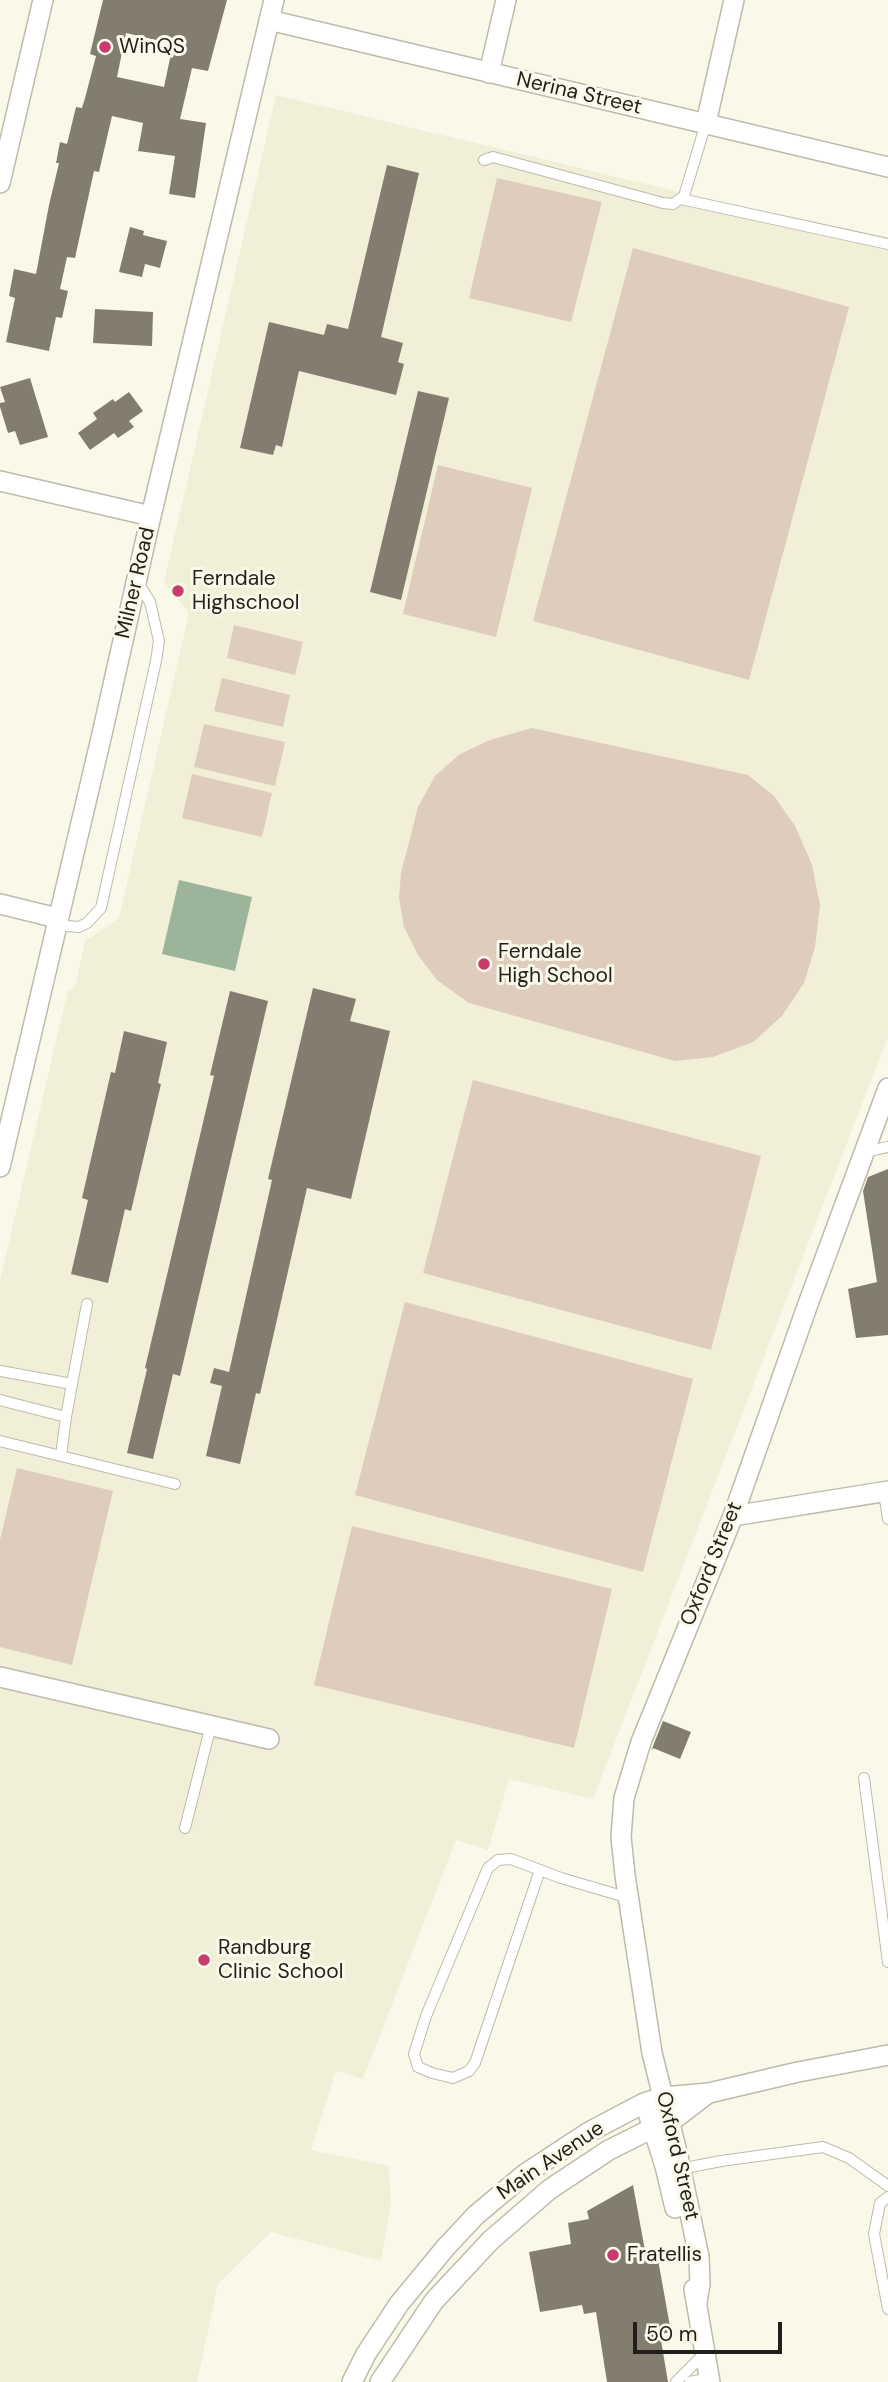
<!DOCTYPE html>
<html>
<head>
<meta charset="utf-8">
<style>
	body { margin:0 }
	#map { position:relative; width:888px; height:2382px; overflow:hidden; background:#faf9e9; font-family:"DM Sans",sans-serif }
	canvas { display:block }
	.scale { position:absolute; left:633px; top:2322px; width:149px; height:32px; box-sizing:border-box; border:4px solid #201f1a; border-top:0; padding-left:9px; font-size:21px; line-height:24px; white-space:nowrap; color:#201f1a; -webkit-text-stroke:5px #faf9e9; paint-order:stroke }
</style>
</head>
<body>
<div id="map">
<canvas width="888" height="2382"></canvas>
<div class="scale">50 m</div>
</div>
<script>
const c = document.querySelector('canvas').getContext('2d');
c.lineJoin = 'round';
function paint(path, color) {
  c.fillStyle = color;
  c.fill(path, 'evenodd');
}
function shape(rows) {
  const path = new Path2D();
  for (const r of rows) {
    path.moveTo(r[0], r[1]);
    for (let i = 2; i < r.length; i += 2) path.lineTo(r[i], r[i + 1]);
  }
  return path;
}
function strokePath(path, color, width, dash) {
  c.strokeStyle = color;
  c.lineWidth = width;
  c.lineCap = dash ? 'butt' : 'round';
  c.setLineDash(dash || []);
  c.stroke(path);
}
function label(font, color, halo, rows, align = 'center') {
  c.font = font + ' "DM Sans",sans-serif';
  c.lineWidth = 6;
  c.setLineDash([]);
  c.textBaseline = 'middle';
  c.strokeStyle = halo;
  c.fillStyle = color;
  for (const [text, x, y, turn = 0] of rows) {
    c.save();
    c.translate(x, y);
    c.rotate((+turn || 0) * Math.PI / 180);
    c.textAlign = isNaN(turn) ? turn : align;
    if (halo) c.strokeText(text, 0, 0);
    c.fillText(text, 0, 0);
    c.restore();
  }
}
const built = shape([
	[276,95,888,242,888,1037,593,1799,509,1779,488,1850,456,1840,363,2079,336,2071,311,2150,389,2166,391,2203,381,2261,271,2232,218,2284,197,2382,0,2382,0,1280,68,990,75,987,85,941,119,918,189,613,164,582]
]);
const green = shape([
	[497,178,602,202,571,322,469,298],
	[633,248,849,307,749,680,533,621],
	[438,465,532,488,496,637,403,614],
	[234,625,303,642,295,675,227,658],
	[222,678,290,695,283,727,214,711],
	[204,724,285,742,275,786,194,767],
	[532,728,748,775,774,796,795,826,812,865,820,905,815,947,804,983,782,1016,753,1042,713,1057,675,1061,469,1003,437,980,418,955,404,927,399,898,401,873,418,807,435,776,460,754,490,740],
	[192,774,272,793,262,837,182,818],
	[473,1080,761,1156,711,1350,423,1273],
	[405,1302,693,1379,643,1572,355,1495],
	[17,1468,113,1491,72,1665,0,1647,0,1540],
	[352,1526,612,1589,574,1748,314,1685]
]);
const water = shape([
	[179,880,252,897,235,971,162,954]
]);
const building = shape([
	[103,0,227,0,208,71,192,68,180,119,206,123,195,198,169,194,175,156,138,151,143,123,112,116,99,172,94,171,75,258,67,257,60,289,68,291,62,318,56,317,49,351,6,342,15,298,9,296,14,269,36,274,49,205,59,163,56,163,60,142,67,144,76,107,82,108,85,98,96,56,90,54],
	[126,33,173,44,164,87,117,77],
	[387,165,419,173,381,337,403,343,398,362,404,364,396,395,299,371,282,447,276,445,273,455,240,448,269,322,324,335,327,324,348,329],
	[130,227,144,231,143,235,167,241,160,268,145,264,142,277,119,272],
	[95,309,153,312,152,346,93,343],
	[30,378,48,437,20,445,15,431,8,433,0,407,0,403,5,402,0,387],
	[418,391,449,398,401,600,370,592],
	[129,392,143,411,129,421,134,427,118,438,114,433,90,450,78,433,97,419,93,413,113,399,115,402],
	[313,988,356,999,350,1021,390,1031,351,1199,307,1188,260,1394,256,1393,240,1464,206,1456,222,1386,210,1383,214,1368,229,1372,272,1180,268,1179],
	[230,991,268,1001,180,1376,173,1374,153,1459,127,1453,147,1369,145,1368,214,1076,210,1075],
	[124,1031,167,1042,158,1083,161,1084,131,1211,125,1209,108,1283,71,1274,88,1200,82,1198,111,1072,115,1073],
	[888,1169,888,1335,856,1338,848,1289,877,1282,863,1191,868,1177],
	[663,1721,691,1732,680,1759,653,1748,651,1751],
	[633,2185,646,2256,657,2254,671,2332,660,2334,668,2382,607,2382,596,2312,584,2314,582,2305,540,2312,529,2252,571,2244,568,2223,589,2219,587,2211]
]);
const lane = shape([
	[484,160,493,157,663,203,673,204,684,196,706,123],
	[681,199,888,244],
	[56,925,79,927,87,923,101,908,156,661,159,641,150,602,137,581],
	[864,1152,888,1147],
	[0,1371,72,1384,87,1304],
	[0,1400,66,1417,72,1384],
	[0,1441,61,1456,66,1417],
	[61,1456,175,1484],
	[884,1492,888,1519],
	[864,1778,888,1962],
	[185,1828,211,1725],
	[540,1870,475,2063,469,2071,453,2078,432,2073,418,2067,414,2054,426,2016,488,1868,498,1860,511,1859,561,1878,629,1898],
	[680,2169,721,2161,823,2147,849,2158,888,2186],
	[888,2197,880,2203,874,2234,888,2309],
	[676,2382,705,2353],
	[690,2382,710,2378]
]);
const street = shape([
	[269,20,888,167],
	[489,73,506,0],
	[706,123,734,0],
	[0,183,43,0],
	[0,481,151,516],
	[0,904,57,918],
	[0,1167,102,734,151,516,274,0],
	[733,1516,888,1491],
	[0,1677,269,1739],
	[649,2116,665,2166,675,2208],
	[694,2289,710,2382],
	[697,2302,700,2284,699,2257,678,2156,652,2053,625,1875,621,1837,624,1798,641,1742,733,1516,808,1304,888,1088],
	[352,2382,366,2354,399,2304,446,2247,476,2215,525,2174,589,2132,644,2103,663,2097,709,2093,798,2072,888,2055],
	[380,2382,434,2301,491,2240,550,2189,609,2150,653,2128,669,2123,707,2094]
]);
const markers = [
	[105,47,7,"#c83b6d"],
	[178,591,7,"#c83b6d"],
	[484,964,7,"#c83b6d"],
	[204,1960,7,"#c83b6d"],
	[613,2255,7,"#c83b6d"]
];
const poiNames = [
	["WinQS",119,47],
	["Ferndale",192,579],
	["Highschool",192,603],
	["Ferndale",498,952],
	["High School",498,976],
	["Randburg",218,1948],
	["Clinic School",218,1972],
	["Fratellis",627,2255]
];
const streetNames = [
	["Nerina Street",579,94,13],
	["Milner Road",136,583,-77],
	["Oxford Street",712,1564,-68],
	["Oxford Street",677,2156,77],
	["Main Avenue",551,2161,-34]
];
paint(built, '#f1efd8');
paint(green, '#deccbd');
paint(water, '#9cb499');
paint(building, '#837d70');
strokePath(lane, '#bcbbac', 12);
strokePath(street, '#bcbbac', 22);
strokePath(lane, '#fff', 10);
strokePath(street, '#fff', 19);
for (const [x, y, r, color] of markers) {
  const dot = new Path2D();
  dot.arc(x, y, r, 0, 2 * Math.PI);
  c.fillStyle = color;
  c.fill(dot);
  strokePath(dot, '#faf9e9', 2.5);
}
label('21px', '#201f1a', '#faf9e9', poiNames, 'left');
label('21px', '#201f1a', '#faf9e9', streetNames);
</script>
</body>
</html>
